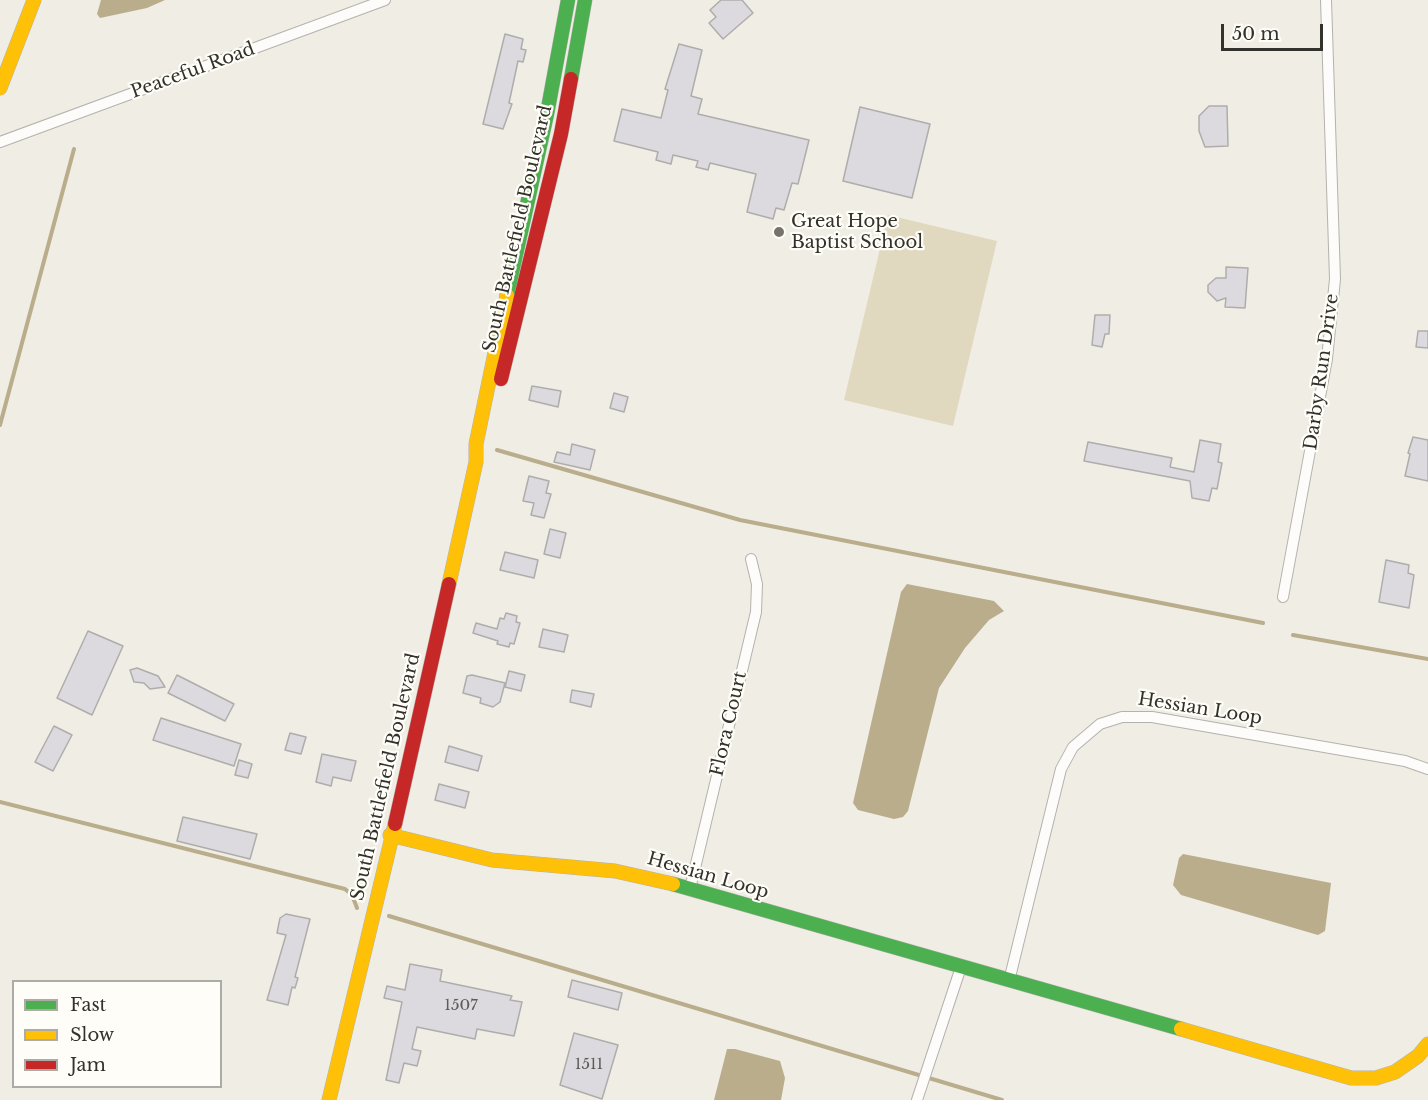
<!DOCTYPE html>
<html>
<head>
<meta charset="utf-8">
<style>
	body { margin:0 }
	#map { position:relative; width:1428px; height:1100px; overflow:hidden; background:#f0ede5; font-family:"Libre Baskerville",serif }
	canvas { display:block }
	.legend { position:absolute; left:12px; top:980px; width:210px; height:108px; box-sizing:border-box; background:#fffdf7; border:2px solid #adaba5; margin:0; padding:8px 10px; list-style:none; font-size:18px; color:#33312b }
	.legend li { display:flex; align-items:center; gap:12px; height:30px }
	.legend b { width:30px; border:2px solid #adaba5 }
	.scale { position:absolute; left:1221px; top:24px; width:102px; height:27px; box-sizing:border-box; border:3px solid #33312b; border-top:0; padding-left:8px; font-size:18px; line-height:21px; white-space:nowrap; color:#33312b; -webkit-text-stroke:4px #fffdf7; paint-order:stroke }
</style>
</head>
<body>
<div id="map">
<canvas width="1428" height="1100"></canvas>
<ul class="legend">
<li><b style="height:8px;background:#4caf50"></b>Fast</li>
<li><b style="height:8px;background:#ffc107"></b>Slow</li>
<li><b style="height:8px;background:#c62828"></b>Jam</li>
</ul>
<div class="scale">50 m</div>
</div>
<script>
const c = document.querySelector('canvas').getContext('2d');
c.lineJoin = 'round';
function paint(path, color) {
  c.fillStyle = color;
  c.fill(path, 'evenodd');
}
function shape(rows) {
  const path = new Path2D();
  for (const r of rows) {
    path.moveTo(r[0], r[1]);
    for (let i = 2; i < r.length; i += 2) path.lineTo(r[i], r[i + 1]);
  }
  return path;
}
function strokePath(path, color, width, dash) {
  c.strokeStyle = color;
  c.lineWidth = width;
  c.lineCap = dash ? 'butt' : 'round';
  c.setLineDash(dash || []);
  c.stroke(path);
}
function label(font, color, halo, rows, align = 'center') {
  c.font = font + ' "Libre Baskerville",serif';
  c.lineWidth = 4.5;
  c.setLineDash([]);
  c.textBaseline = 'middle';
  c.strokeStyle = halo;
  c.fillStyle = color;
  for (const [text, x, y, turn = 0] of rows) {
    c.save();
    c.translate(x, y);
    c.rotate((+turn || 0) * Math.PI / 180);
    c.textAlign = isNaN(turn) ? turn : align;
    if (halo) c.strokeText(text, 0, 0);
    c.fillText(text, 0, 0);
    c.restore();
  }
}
const green = shape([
	[888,215,997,241,953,426,844,400]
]);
const water = shape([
	[101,0,165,0,147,8,100,18,97,14],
	[907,584,994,601,1004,611,989,620,965,648,939,688,908,811,903,817,894,819,858,810,853,803,901,592],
	[1183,854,1331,883,1325,931,1318,935,1181,895,1173,885,1179,858],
	[727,1049,735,1049,780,1061,785,1078,781,1100,714,1100]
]);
const stream = shape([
	[0,425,74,149],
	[497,450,740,520,1263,623],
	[1293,635,1428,659],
	[0,802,345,889,352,895,357,908],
	[389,916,1002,1100]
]);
const building = shape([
	[721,0,742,0,753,13,723,39,709,23,716,17,710,10,721,0],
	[505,34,523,39,521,49,526,50,523,62,518,61,509,103,512,104,503,129,483,124,505,34],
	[679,44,702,50,691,96,702,99,698,114,809,140,798,184,792,183,784,210,776,208,773,219,747,212,756,174,710,163,708,170,696,167,698,161,673,155,671,164,656,160,658,152,614,141,622,109,661,118,668,90,665,89,679,44],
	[1209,106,1227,106,1228,146,1205,147,1199,131,1199,116,1209,106],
	[860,107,930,124,912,198,843,181,860,107],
	[1226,267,1248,268,1245,308,1225,307,1226,298,1217,301,1208,292,1208,285,1216,278,1226,278,1226,267],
	[1095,315,1110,315,1109,334,1105,334,1102,347,1092,345,1095,315],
	[1418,331,1428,331,1428,348,1416,347,1418,331],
	[532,386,561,391,558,407,529,400,532,386],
	[614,393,628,397,624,412,610,408,614,393],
	[1413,437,1428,440,1428,481,1405,476,1410,454,1408,453,1413,437],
	[1200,440,1221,444,1218,462,1222,463,1217,489,1212,488,1209,501,1192,498,1190,481,1084,461,1088,442,1172,458,1170,467,1194,472,1200,440],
	[572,444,595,450,590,470,554,462,557,452,570,455,572,444],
	[529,476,549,481,546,493,551,494,544,518,531,515,534,503,523,501,529,476],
	[550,529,566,533,560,558,544,554,550,529],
	[505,552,538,560,534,578,500,570,505,552],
	[1386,560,1409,565,1408,573,1414,575,1409,608,1379,602,1386,560],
	[506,613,517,616,516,622,520,623,514,644,510,643,509,647,497,644,498,641,473,633,476,623,497,629,500,618,504,619,506,613],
	[543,629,568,635,564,652,539,647,543,629],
	[88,631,123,646,92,715,57,698,88,631],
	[137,668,158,676,165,687,150,689,144,683,134,682,130,670,137,668],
	[509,671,525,675,521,691,505,687,509,671],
	[177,675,234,704,225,721,168,693,177,675],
	[472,675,505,683,500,702,493,707,480,703,481,698,463,693,467,676,472,675],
	[572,690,594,694,591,707,570,702,572,690],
	[161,718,241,744,234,766,153,740,161,718],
	[54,726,72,735,53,771,35,762,54,726],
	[290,733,306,737,301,754,285,750,290,733],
	[449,746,482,756,478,771,445,762,449,746],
	[322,754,356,761,351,781,333,777,331,786,316,782,322,754],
	[239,760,252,764,248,778,235,775,239,760],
	[439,784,469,792,465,808,435,800,439,784],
	[183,817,257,834,250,859,177,841,183,817],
	[286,914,310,919,295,977,298,978,295,988,292,987,288,1005,267,1000,286,935,277,933,280,918,286,914],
	[410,964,442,970,440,981,512,996,510,1000,522,1002,514,1036,477,1029,475,1039,417,1027,412,1049,421,1051,417,1066,404,1063,399,1083,386,1080,402,1002,384,998,387,986,405,990,410,964],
	[572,980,622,993,618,1010,568,997,572,980],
	[574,1033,618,1045,602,1099,560,1085,574,1033]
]);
const street = shape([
	[0,142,385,0],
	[1283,597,1327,359,1335,279,1326,0],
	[690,889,756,612,757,584,751,559],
	[1009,981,1061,769,1073,747,1100,724,1122,717,1152,717,1405,761,1428,769],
	[917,1100,961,967]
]);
const fast = shape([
	[571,79,585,0],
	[507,295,547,114,568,0],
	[673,884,1181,1029]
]);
const slow = shape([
	[0,88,34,0],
	[449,584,476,462,476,444,507,295],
	[390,835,492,860,615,871,673,884],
	[1181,1029,1351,1078,1376,1078,1395,1072,1418,1056,1428,1044],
	[329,1100,395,824]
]);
const jam = shape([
	[501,379,561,134,571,79],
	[395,824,449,584]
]);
const markers = [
	[779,232,6,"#75736c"]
];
const numberNames = [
	["1507",461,1006],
	["1511",589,1065]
];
const streetNames = [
	["Peaceful Road",193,71,-20],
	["South Battlefield Boulevard",518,229,-77],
	["Darby Run Drive",1322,372,-82],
	["Hessian Loop",1200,709,9],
	["Flora Court",729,724,-77],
	["South Battlefield Boulevard",386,777,-77],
	["Hessian Loop",708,876,16]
];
const poiNames = [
	["Great Hope",791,222],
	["Baptist School",791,243]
];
paint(green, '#e1d8c0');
paint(water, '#b9ad8c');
strokePath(stream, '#b9ad8c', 4);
paint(building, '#dddadf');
strokePath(building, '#afadac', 1.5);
strokePath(street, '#b4b2ac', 12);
strokePath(fast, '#b4b2ac', 15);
strokePath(slow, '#b4b2ac', 15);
strokePath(jam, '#b4b2ac', 15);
strokePath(street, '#fdfcfb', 10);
strokePath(fast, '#4caf50', 14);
strokePath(slow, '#ffc107', 14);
strokePath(jam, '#c62828', 14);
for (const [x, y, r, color] of markers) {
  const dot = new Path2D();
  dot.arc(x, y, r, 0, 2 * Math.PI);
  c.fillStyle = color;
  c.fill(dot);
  strokePath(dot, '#fffdf7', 2);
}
label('15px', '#5e5b58', null, numberNames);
label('18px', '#33312b', '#fffdf7', streetNames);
label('18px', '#33312b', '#fffdf7', poiNames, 'left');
</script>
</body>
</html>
